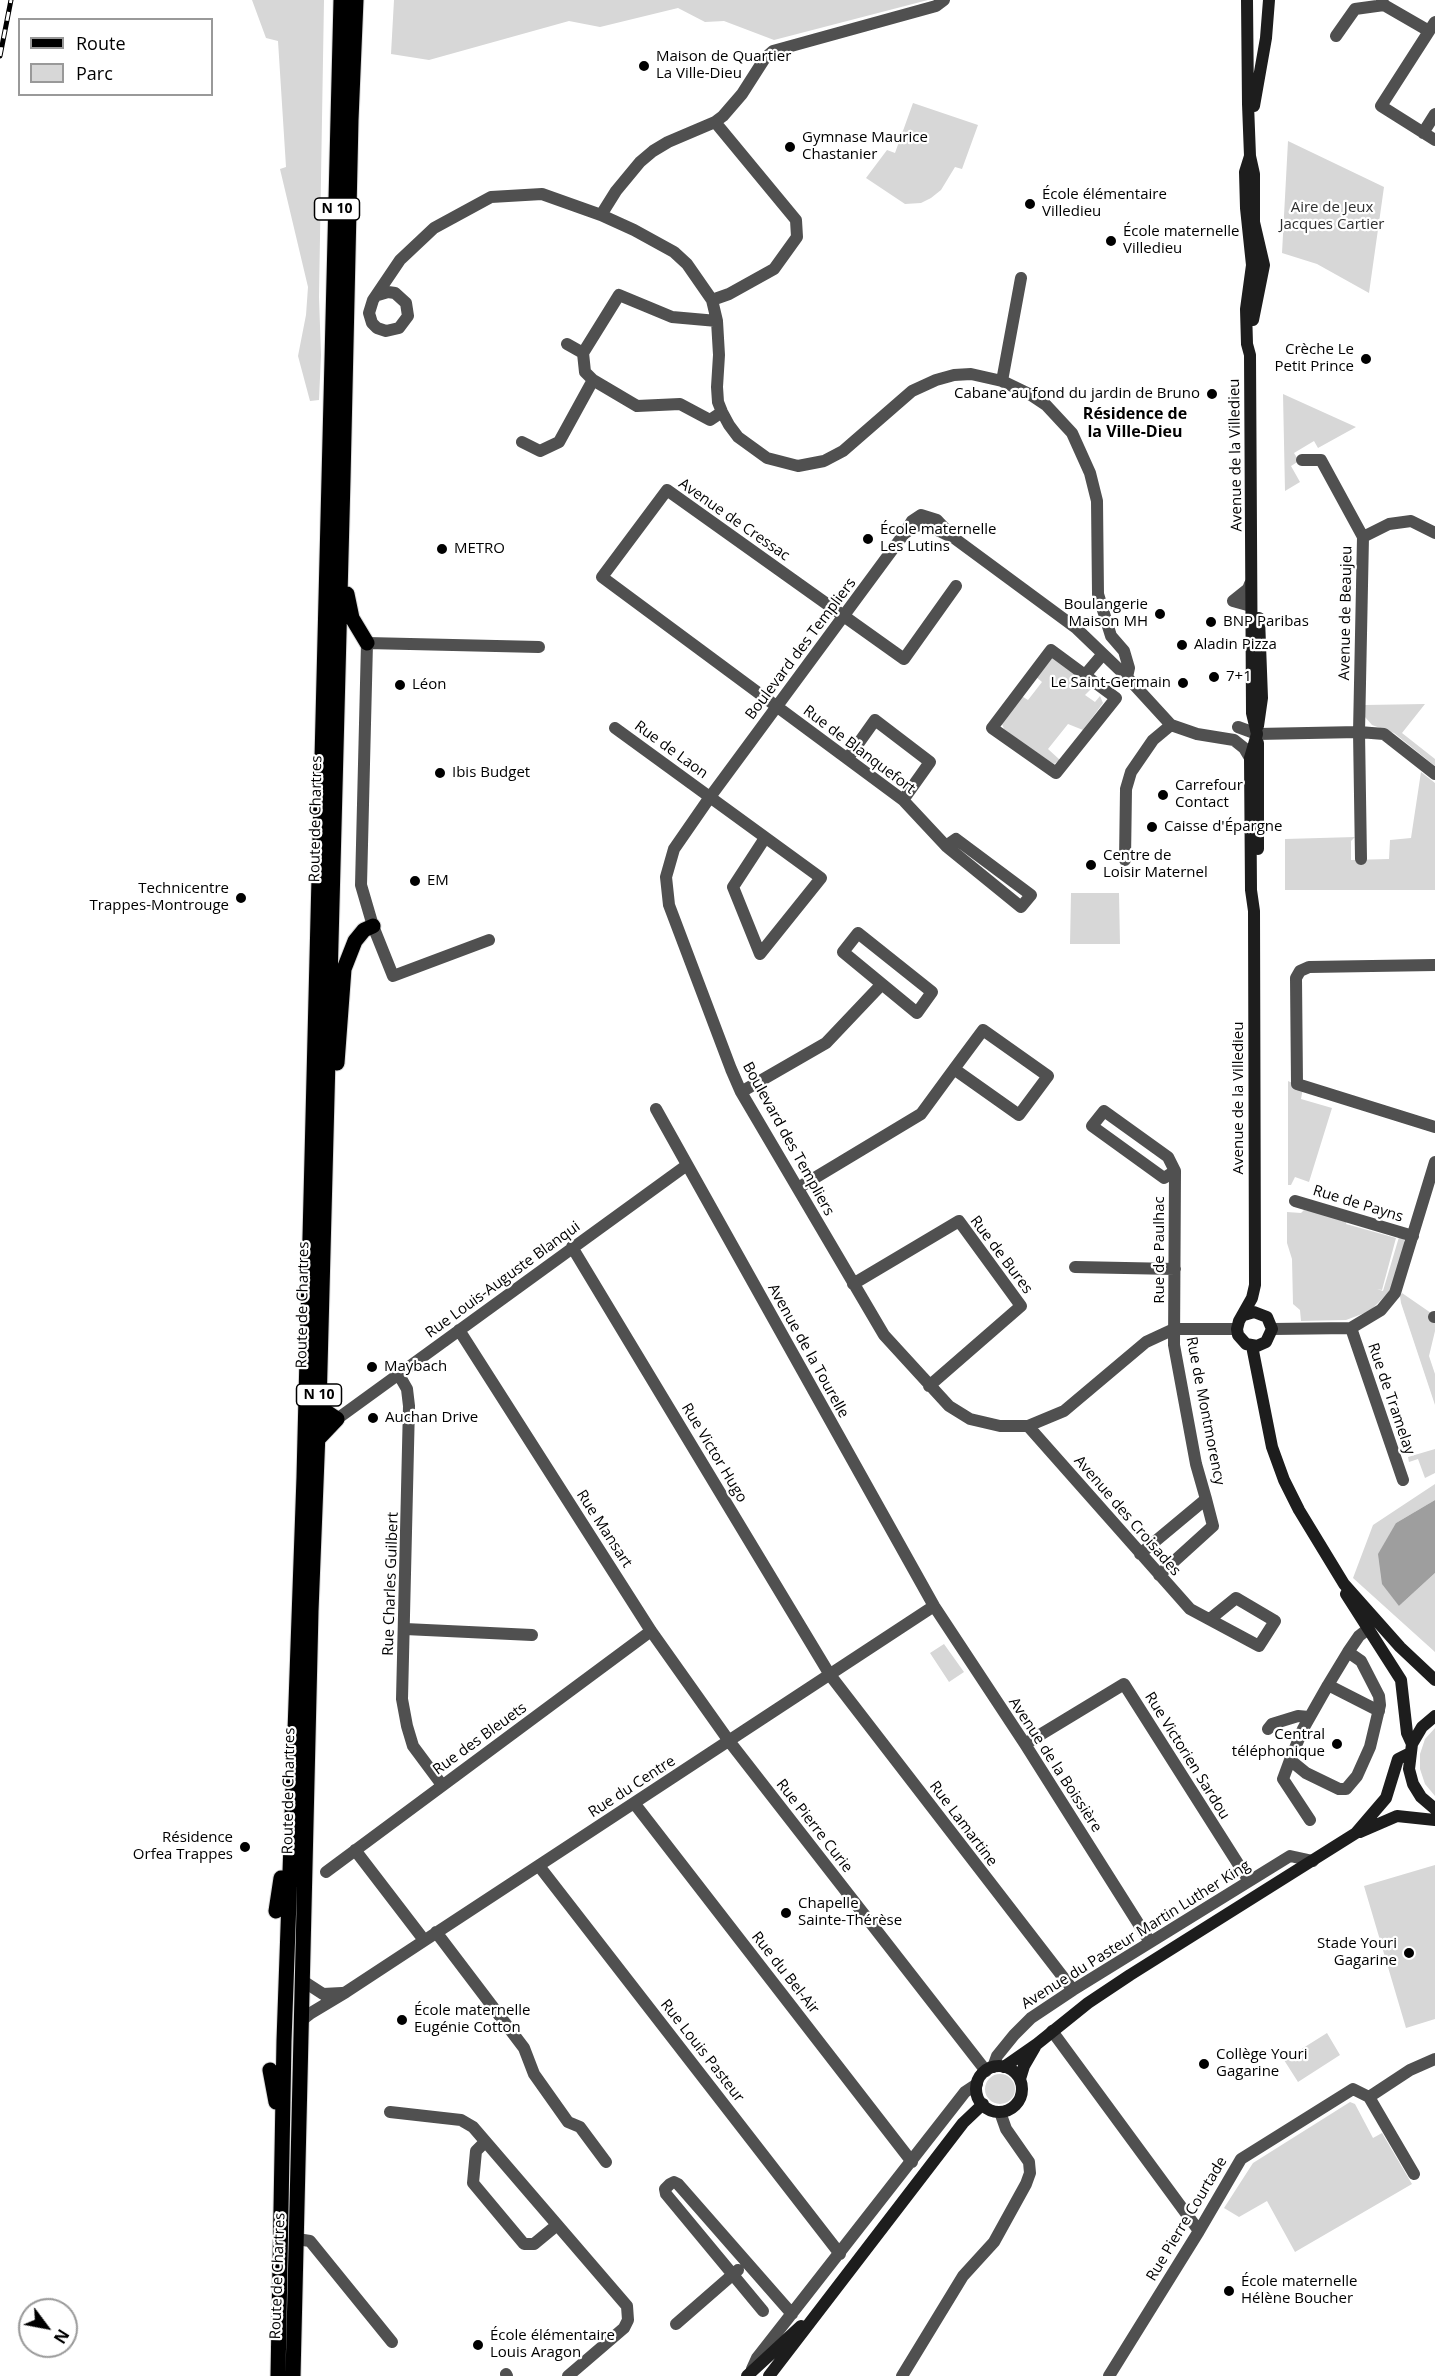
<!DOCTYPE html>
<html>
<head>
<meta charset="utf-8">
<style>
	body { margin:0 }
	#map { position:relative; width:1435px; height:2376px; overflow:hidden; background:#fff; font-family:"Open Sans",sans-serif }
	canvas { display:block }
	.legend { position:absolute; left:18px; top:18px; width:195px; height:78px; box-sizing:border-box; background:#fff; border:2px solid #999; margin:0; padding:8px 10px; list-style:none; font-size:18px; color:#000 }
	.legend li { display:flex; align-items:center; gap:12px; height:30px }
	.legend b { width:30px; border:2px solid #999 }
	.north { position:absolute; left:18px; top:2298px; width:60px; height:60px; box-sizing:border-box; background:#fff; border:2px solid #999; border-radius:50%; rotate:122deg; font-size:16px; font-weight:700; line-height:24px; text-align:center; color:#000 }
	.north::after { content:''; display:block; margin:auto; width:21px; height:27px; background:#000; clip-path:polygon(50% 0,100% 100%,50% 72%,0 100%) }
</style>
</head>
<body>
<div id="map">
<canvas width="1435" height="2376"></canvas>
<ul class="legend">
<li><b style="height:8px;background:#000"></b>Route</li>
<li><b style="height:16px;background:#d7d7d7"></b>Parc</li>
</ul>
<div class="north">N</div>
</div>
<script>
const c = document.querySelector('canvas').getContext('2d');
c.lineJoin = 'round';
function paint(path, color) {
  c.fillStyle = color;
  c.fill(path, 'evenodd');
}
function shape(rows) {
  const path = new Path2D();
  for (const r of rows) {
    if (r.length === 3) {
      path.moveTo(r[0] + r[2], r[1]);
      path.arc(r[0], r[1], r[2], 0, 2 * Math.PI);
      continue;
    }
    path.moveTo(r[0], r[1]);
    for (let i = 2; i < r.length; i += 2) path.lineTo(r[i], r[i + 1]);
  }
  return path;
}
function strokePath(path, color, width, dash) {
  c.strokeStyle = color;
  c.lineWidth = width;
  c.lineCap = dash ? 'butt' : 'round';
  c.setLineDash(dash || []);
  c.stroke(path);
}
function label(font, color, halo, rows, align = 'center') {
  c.font = font + ' "Open Sans",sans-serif';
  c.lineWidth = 4.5;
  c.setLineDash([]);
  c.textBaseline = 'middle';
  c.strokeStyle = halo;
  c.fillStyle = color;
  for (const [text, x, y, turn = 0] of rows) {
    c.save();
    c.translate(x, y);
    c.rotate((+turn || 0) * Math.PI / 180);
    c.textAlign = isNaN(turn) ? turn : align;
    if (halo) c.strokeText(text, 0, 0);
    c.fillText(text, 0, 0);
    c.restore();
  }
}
const green = shape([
	[252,0,324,0,319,297,321,355,319,400,310,401,298,356,306,315,308,287,280,169,286,167,278,41,266,38],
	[394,0,928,0,774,40,724,21,705,22,678,8,600,27,569,21,429,60,391,54],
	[913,103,978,125,962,169,955,167,941,190,931,198,921,203,905,204,866,178,887,150,895,153],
	[1288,141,1384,187,1369,293,1317,264,1282,253],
	[1283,394,1356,427,1318,448,1314,441,1294,453,1299,461,1291,466,1300,482,1285,491],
	[1054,656,1093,687,1085,695,1095,702,1100,696,1103,703,1083,730,1068,724,1048,749,1060,760,1054,764,1021,742,1004,729,1002,724,1020,695,1028,700,1042,682,1035,676],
	[1425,704,1402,733,1435,759,1435,766,1394,733,1372,725,1365,717,1365,705],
	[1421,772,1435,783,1435,890,1285,890,1285,839,1355,837,1351,841,1351,860,1389,859,1390,840,1411,838],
	[1071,893,1119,893,1120,944,1070,944],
	[1288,1081,1303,1088,1301,1099,1332,1108,1309,1182,1295,1177,1291,1185,1288,1185],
	[1304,1210,1347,1219,1346,1224,1396,1238,1382,1290,1377,1289,1383,1291,1399,1237,1403,1238,1406,1246,1395,1282,1389,1292,1370,1311,1346,1320,1301,1321,1300,1310,1293,1304,1292,1259,1287,1243,1287,1212,1301,1213],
	[1402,1293,1431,1313,1435,1319,1435,1331,1429,1356,1435,1374,1435,1405,1401,1303,1400,1296],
	[1435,1449,1435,1473,1425,1478,1418,1459,1409,1462,1408,1457],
	[1435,1484,1435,1500,1396,1523,1399,1606,1435,1573,1435,1652,1353,1578,1373,1525],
	[944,1644,964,1672,949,1682,930,1653],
	[1435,1728,1435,1796,1425,1784,1420,1769,1420,1754,1425,1739],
	[1435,1865,1435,2019,1406,2028,1364,1886],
	[1327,2033,1340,2055,1298,2082,1284,2060],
	[1000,2089,15],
	[1350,2102,1355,2104,1373,2138,1382,2133,1412,2184,1295,2252,1267,2201,1239,2217,1224,2208,1253,2163]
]);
const water = shape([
	[1435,1500,1435,1573,1399,1606,1382,1584,1378,1554,1396,1523]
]);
const street = shape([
	[1384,5,1429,31],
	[1435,22,1381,106,1435,140],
	[1336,36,1355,9,1384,5,1382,0],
	[1423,133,1435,114],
	[601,215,616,191,640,162,653,151,668,142,715,122,723,116,742,94,765,58,773,51,936,6,944,0],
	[378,295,388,292,395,293,406,303,408,316,399,328,386,331,377,328,372,323,369,313,373,300,400,260,434,228,491,197,542,194,601,215,634,230,674,252,687,264,712,300,717,321,719,355,717,387,718,402,722,412,729,425,738,437,767,458,798,466,824,461,843,451,912,391,936,380,954,375,971,374,1002,381,1031,395,1046,405,1072,433,1090,473,1097,501,1098,594,1111,636,1124,651,1129,668,1127,677],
	[712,300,729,294,774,269,797,237,796,220,715,122],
	[567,344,583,353,619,295,672,317,717,321],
	[583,353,585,372,593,380],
	[1002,381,1021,278],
	[522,442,540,451,559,442,593,380,637,406,680,404,710,420,722,412],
	[1302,460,1321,460,1363,537],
	[904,534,710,797,674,849,666,877,669,905,731,1069,741,1092,884,1335,949,1406,970,1419,1000,1426,1028,1426,1064,1411,1146,1342,1174,1329,1237,1329],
	[954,538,937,520,921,515,912,521,904,534,915,526,925,524,954,538,1076,628,1127,677,1171,725,1197,734,1234,740,1244,748,1250,758],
	[1250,584,1248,589,1233,601,1251,606],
	[1051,650,1116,698,1056,773,992,728,1051,650],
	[1086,674,1103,654],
	[1238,727,1257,734,1359,732,1384,734,1435,774],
	[615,728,821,878,760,954,733,887,765,838],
	[848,758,875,720,930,762,903,800],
	[946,846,956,839,1031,895,1021,907,946,846,903,800,602,577,667,490,904,659,956,586],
	[1361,859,1359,732,1363,537,1389,524,1411,521,1435,533],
	[1125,860,1126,789,1131,772,1153,740,1171,725],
	[858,933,932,992,917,1013,843,952,858,933],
	[489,940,393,976,373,926,361,885,367,643,539,647],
	[1435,965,1309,967,1300,971,1296,978,1297,1084,1435,1127],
	[741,1092,826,1043,882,984],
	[656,1109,934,1606,1025,1744,1150,1942],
	[1175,1171,1164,1178,1092,1126,1104,1111,1168,1157,1175,1171,1174,1345,1196,1464,1206,1499],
	[798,1188,921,1114,954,1069,983,1030,1048,1076,1019,1115,954,1069],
	[1295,1201,1413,1236],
	[572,1247,830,1675,1073,1990],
	[1075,1267,1175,1269],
	[853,1284,959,1221,1021,1306,929,1386],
	[1434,1317,1435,1317],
	[1351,1328,1403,1480],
	[1272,1329,1351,1328,1381,1310,1395,1293,1435,1162],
	[459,1330,651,1631,729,1741,986,2071],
	[399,1375,407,1389,409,1406,402,1699,407,1726,413,1746,442,1785],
	[337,1419,687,1165],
	[1028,1426,1190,1609,1259,1646,1275,1621,1236,1598,1210,1619],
	[1140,1554,1206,1499,1213,1526,1159,1575],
	[405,1629,532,1635],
	[1348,1652,1361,1661,1379,1696,1380,1705,1370,1747,1357,1776,1346,1789,1339,1789,1306,1773,1290,1760,1303,1729,1328,1685,1348,1652,1359,1636,1368,1629],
	[1328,1685,1379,1711],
	[1268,1729,1272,1724,1298,1716,1309,1717],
	[1025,1744,1124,1684,1249,1881],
	[1290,1760,1283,1779,1310,1820],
	[634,1803,912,2162],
	[355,1850,424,1940],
	[539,1866,840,2254],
	[326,1872,651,1631],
	[436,1932,524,2048,534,2074,568,2122,580,2127,606,2162],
	[303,1981,323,1994,342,1993],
	[302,2020,311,2013,346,1992,934,1606],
	[1052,2031,1199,2231],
	[993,2067,997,2056,1014,2035,1031,2018,1073,1990,1290,1856,1313,1861],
	[1369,2097,1410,2070,1435,2059],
	[390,2112,461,2120,473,2127,627,2306,628,2320,624,2328,568,2376],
	[485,2142,476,2151,473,2183,524,2244,534,2244,557,2225],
	[297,2239,310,2241,392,2342],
	[763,2311,666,2194,665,2189,670,2184,674,2182,678,2184,792,2314],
	[676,2324,738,2270],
	[752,2369,757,2358,965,2092,977,2084],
	[506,2374,507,2376],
	[902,2376,963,2276,994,2242,1026,2184,1030,2173,1029,2162,1006,2129,1000,2112],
	[1109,2376,1199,2231,1241,2159,1353,2089,1369,2097,1414,2174]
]);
const secondary = shape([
	[1247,0,1248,104,1250,156,1254,174,1254,222,1264,265,1253,320],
	[1254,106,1266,38,1269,0],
	[1258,726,1262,698,1259,618],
	[1258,743,1258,849],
	[1244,1315,1254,1312,1267,1317,1272,1329,1266,1342,1257,1346,1246,1344,1238,1335,1237,1329,1239,1321,1252,1298,1255,1285,1254,911,1251,890,1250,758,1257,734,1252,713,1250,355,1247,344,1246,309,1252,265,1246,208,1245,172,1250,156],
	[1252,1346,1272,1447,1284,1480,1299,1510,1344,1584,1400,1647,1435,1680],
	[1346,1594,1401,1680,1407,1733,1412,1744],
	[1435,1716,1422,1727,1412,1744,1409,1769,1413,1784,1421,1797,1435,1809],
	[1360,1832,1397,1816,1435,1820],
	[999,2089,23],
	[1004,2067,1037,2044,1088,2003,1130,1975,1356,1833,1386,1798,1398,1759,1410,1753],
	[1020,2079,1024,2066,1035,2047],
	[747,2376,801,2326],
	[769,2376,963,2123,983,2104]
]);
const primary = shape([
	[347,594,352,618,367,643],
	[337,1063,344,969,355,941,364,930,373,926],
	[318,1439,337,1419,319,1407],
	[276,1911,281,1878],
	[270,2070,276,2102],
	[278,2376,284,2041,304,1477,341,0],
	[293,2376,311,1611,319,1407,343,479,351,120,356,0]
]);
const rail = shape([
	[0,56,11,0]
]);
const markers = [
	[644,66,6,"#000"],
	[790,147,6,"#000"],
	[1030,204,6,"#000"],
	[1111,241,6,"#000"],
	[1366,359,6,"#000"],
	[1212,394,6,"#000"],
	[868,539,6,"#000"],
	[442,549,6,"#000"],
	[1160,614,6,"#000"],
	[1211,622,6,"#000"],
	[1182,645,6,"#000"],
	[1214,677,6,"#000"],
	[1183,683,6,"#000"],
	[400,685,6,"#000"],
	[440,773,6,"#000"],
	[1163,795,6,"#000"],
	[1152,827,6,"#000"],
	[1091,865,6,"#000"],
	[415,881,6,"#000"],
	[241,898,6,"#000"],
	[372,1367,6,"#000"],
	[373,1418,6,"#000"],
	[1337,1744,6,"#000"],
	[245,1847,6,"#000"],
	[786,1913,6,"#000"],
	[1409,1953,6,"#000"],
	[402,2020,6,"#000"],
	[1204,2064,6,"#000"],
	[1229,2291,6,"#000"],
	[478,2345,6,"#000"]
];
const shields = [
	[337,209,45],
	[319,1395,45]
];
const shieldNames = [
	["N 10",337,209],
	["N 10",319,1395]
];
const poiNames = [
	["Maison de Quartier",656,57],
	["La Ville-Dieu",656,74],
	["Gymnase Maurice",802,138],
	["Chastanier",802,155],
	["École élémentaire",1042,195],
	["Villedieu",1042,212],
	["École maternelle",1123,232],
	["Villedieu",1123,249],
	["Crèche Le",1354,350,"right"],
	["Petit Prince",1354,367,"right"],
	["Cabane au fond du jardin de Bruno",1200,394,"right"],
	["École maternelle",880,530],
	["Les Lutins",880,547],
	["METRO",454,549],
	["Boulangerie",1148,605,"right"],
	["Maison MH",1148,622,"right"],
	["BNP Paribas",1223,622],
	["Aladin Pizza",1194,645],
	["7+1",1226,677],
	["Le Saint-Germain",1171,683,"right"],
	["Léon",412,685],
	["Ibis Budget",452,773],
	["Carrefour",1175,786],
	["Contact",1175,803],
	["Caisse d'Épargne",1164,827],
	["Centre de",1103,856],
	["Loisir Maternel",1103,873],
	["EM",427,881],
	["Technicentre",229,889,"right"],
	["Trappes-Montrouge",229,906,"right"],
	["Maybach",384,1367],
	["Auchan Drive",385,1418],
	["Central",1325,1735,"right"],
	["téléphonique",1325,1752,"right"],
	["Résidence",233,1838,"right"],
	["Orfea Trappes",233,1855,"right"],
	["Chapelle",798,1904],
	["Sainte-Thérèse",798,1921],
	["Stade Youri",1397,1944,"right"],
	["Gagarine",1397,1961,"right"],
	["École maternelle",414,2011],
	["Eugénie Cotton",414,2028],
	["Collège Youri",1216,2055],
	["Gagarine",1216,2072],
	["École maternelle",1241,2282],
	["Hélène Boucher",1241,2299],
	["École élémentaire",490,2336],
	["Louis Aragon",490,2353]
];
const parkNames = [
	["Aire de Jeux",1332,208],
	["Jacques Cartier",1332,225]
];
const streetNames = [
	["Avenue de la Villedieu",1236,455,-91],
	["Avenue de Cressac",734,520,35],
	["Avenue de Beaujeu",1346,613,-89],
	["Boulevard des Templiers",801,649,-53],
	["Rue de Laon",671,750,36],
	["Rue de Blanquefort",859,750,37],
	["Route de Chartres",316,819,-89],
	["Avenue de la Villedieu",1239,1098,-90],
	["Boulevard des Templiers",788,1139,61],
	["Rue de Payns",1358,1204,17],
	["Rue de Paulhac",1160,1250,-90],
	["Rue de Bures",1001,1255,53],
	["Rue Louis-Auguste Blanqui",503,1280,-36],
	["Route de Chartres",303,1305,-89],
	["Avenue de la Tourelle",808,1351,61],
	["Rue de Tramelay",1391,1399,71],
	["Rue de Montmorency",1205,1411,79],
	["Rue Victor Hugo",714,1453,59],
	["Avenue des Croisades",1127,1516,49],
	["Rue Mansart",604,1529,57],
	["Rue Charles Guilbert",391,1584,-88],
	["Rue des Bleuets",480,1739,-36],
	["Rue Victorien Sardou",1187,1756,58],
	["Avenue de la Boissière",1055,1765,57],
	["Rue du Centre",632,1787,-33],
	["Route de Chartres",289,1791,-89],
	["Rue Lamartine",963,1824,53],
	["Rue Pierre Curie",814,1826,52],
	["Avenue du Pasteur Martin Luther King",1136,1935,-32],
	["Rue du Bel-Air",785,1973,52],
	["Rue Louis Pasteur",702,2051,52],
	["Rue Pierre Courtade",1187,2219,-59],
	["Route de Chartres",278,2276,-88]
];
const neighbourhoodNames = [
	["Résidence de",1135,414],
	["la Ville-Dieu",1135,432]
];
paint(green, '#d7d7d7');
paint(water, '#9e9e9e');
strokePath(primary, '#dbdbdb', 17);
strokePath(street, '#505050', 12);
strokePath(secondary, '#1d1d1d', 12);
strokePath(primary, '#000', 15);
strokePath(rail, '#000', 5);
strokePath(rail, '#fff', 3, [9]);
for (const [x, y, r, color] of markers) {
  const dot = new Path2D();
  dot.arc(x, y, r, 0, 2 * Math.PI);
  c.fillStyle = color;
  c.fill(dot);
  strokePath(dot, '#fff', 2);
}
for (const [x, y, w] of shields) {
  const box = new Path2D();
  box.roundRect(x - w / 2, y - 11, w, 22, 4.5);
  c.fillStyle = '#fff';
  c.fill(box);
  strokePath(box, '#000', 1.5);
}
label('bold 14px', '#000', null, shieldNames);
label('15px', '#000', '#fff', poiNames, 'left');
label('15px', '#2e2e2e', '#fff', parkNames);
label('15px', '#000', '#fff', streetNames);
label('bold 16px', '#000', '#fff', neighbourhoodNames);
</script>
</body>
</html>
